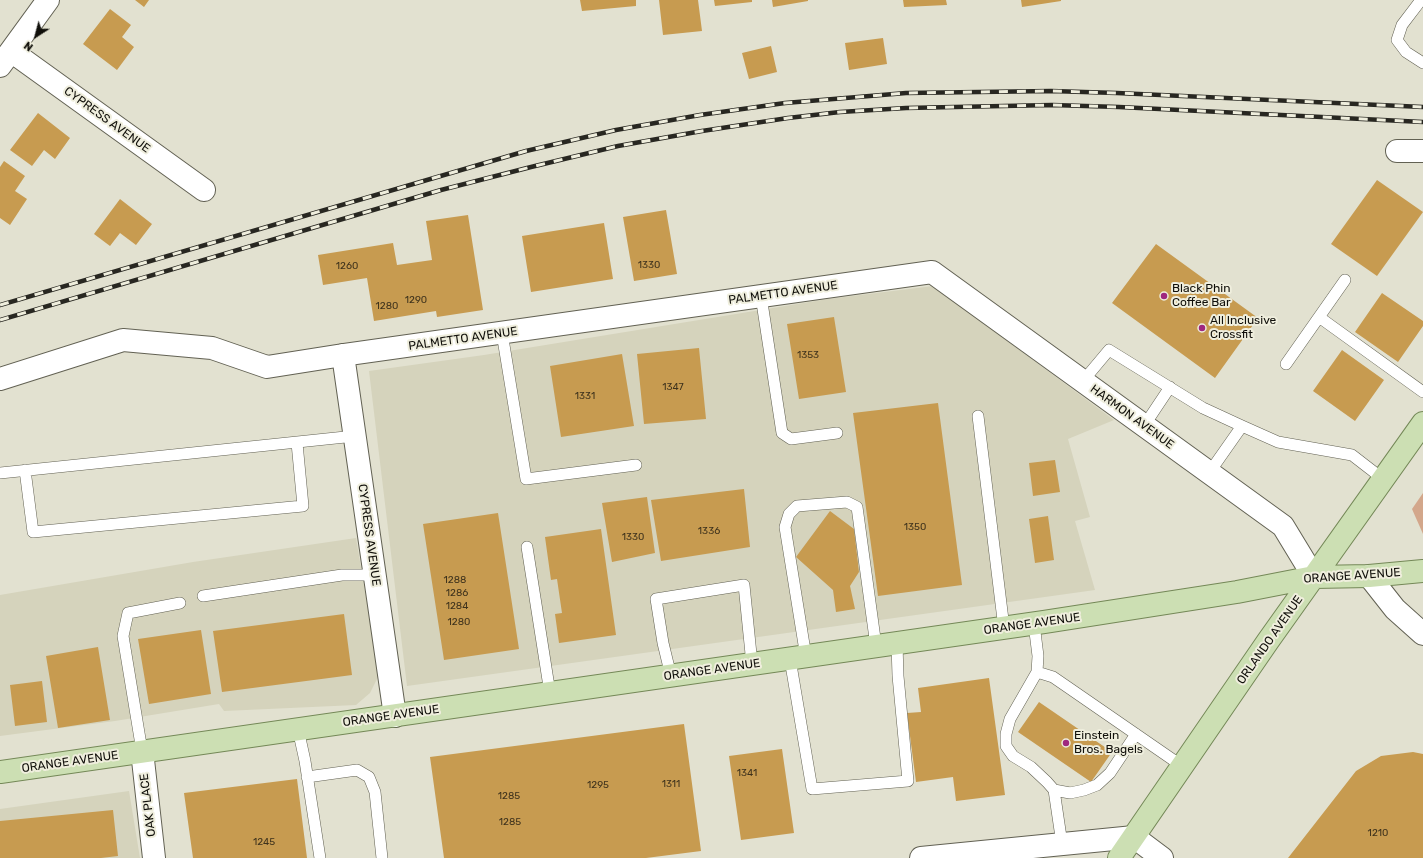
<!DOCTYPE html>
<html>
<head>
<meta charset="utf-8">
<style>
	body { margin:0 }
	#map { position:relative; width:1423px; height:858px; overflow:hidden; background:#e2e1d0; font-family:Rubik,sans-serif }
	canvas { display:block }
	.north { position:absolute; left:16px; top:16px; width:40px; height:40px; -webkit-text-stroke:3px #efeedd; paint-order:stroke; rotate:216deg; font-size:11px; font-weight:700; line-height:16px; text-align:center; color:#100f0a }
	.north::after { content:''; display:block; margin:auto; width:14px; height:18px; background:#100f0a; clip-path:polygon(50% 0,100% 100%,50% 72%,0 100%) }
</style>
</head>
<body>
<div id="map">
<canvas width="1423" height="858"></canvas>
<div class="north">N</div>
</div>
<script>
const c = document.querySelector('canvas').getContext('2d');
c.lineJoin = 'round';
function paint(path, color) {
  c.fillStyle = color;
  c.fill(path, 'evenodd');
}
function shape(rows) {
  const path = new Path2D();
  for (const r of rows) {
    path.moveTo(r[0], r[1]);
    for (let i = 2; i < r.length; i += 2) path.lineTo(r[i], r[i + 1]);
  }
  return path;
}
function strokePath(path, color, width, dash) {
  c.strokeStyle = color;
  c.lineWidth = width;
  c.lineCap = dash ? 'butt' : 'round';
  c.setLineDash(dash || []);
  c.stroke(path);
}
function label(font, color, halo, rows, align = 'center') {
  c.font = font + ' Rubik,sans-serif';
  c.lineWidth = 4;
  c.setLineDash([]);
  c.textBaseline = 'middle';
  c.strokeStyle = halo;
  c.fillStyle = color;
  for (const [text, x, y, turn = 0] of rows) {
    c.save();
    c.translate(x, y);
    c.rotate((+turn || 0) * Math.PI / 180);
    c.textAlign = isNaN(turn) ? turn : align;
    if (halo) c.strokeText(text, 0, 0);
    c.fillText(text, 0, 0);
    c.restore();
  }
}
const built = shape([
	[933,286,1114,420,1068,439,1090,517,1075,521,1095,590,407,686,369,371,484,355,828,299],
	[356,538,379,675,370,693,356,705,224,711,219,704,115,721,0,736,0,595,193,562],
	[129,791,140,858,0,858,0,809]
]);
const green = shape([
	[1423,493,1423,534,1412,509]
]);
const building = shape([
	[135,0,149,0,144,7],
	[580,0,636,0,636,6,582,11],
	[659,0,698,0,702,31,663,35],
	[714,0,752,0,752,2,715,6],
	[772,0,808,0,808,1,773,7],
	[903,0,946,0,947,5,904,7],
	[1021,0,1061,0,1061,1,1022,7],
	[110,9,131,25,122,37,134,47,117,70,83,44],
	[883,38,887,64,849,70,845,43],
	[771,46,777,72,749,79,742,53],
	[38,113,70,138,55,159,44,150,32,166,10,150],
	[4,161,25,176,15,191,27,199,10,225,0,218,0,167],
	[1377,180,1423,212,1377,276,1331,244],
	[120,199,152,224,136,245,120,233,110,246,94,234],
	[666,210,677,274,634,281,623,217],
	[468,215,483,310,437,317,436,311,374,321,367,278,323,285,318,255,393,243,397,265,432,260,426,221],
	[604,223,613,279,531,292,522,236],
	[1156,244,1258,318,1215,378,1112,303],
	[1382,293,1423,321,1423,326,1398,362,1355,332],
	[834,317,846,392,799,399,787,324],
	[699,348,706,419,644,424,637,354],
	[1342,350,1384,380,1355,421,1313,391],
	[622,354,634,426,561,437,550,366],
	[938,403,962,585,878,596,853,413],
	[1055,460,1060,492,1033,496,1029,463],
	[744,489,750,547,661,561,651,500],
	[647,497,655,553,612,562,602,503],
	[830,511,854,529,859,572,850,586,855,609,836,612,833,590,796,557],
	[498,513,519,649,444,660,423,524],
	[1048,516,1054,560,1035,563,1029,519],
	[601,529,616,635,559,643,555,614,562,613,557,579,551,580,545,537],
	[344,614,352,675,222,692,213,631],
	[201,630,211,694,149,704,138,639],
	[98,647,110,720,58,728,46,656],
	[989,678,1005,795,956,801,953,777,916,782,907,713,921,712,918,688],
	[42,681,47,722,15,726,10,685],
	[1039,702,1112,752,1091,782,1018,732],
	[684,724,701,851,646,858,444,858,430,757],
	[782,749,794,833,741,840,729,756],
	[1413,752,1423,754,1423,858,1288,858,1356,771,1381,756],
	[297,779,307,858,193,858,184,793],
	[113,810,118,856,101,858,0,858,0,821]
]);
const lane = shape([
	[1421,0,1402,25,1397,40,1406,52,1423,63],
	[1345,280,1319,317,1423,392],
	[761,296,782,433,791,439,837,433],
	[502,333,526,479,636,465],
	[1286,364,1319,317],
	[1083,381,1109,350,1203,408,1242,426,1278,442,1352,455,1383,479],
	[978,416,1004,628],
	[1144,426,1170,387],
	[25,470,33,532,303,506,297,443],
	[0,473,355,436],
	[1209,473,1242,426],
	[527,547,550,693],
	[203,596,342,575,375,575],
	[1034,624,1038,656,1037,672,1010,719,1006,734,1006,746,1013,756,1031,767,1047,782,1054,790,1062,844],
	[806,657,785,527,789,514,797,506,847,502,857,507,876,646],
	[790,659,812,789,908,781,898,676,897,644],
	[1037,672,1053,677,1069,688,1182,766],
	[671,676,663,643,656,599,744,585,752,664],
	[298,729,305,761,320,858],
	[142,751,123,636,128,613,180,603],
	[307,777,357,770,369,777,375,792,382,858],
	[1054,790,1070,793,1084,790,1097,785,1110,773,1136,734]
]);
const street = shape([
	[11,51,204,190],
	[0,66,48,0],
	[1397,151,1423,151],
	[343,355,395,716],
	[0,379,123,340,212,348,267,367,343,355,932,272,1283,526,1314,577],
	[1369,576,1395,609,1423,634],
	[142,751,154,858],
	[921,858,1134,837,1162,858]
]);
const primary = shape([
	[0,772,1044,622,1237,592,1314,577,1369,576,1423,571],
	[1119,858,1268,641,1423,423]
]);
const rail = shape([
	[0,305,526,151,616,130,700,115,785,103,906,93,1051,91,1117,93,1423,107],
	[0,320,441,190,531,167,618,146,702,131,788,118,840,112,906,108,1052,105,1119,107,1423,122]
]);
const markers = [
	[1164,296,4,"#9f277f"],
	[1202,328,4,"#9f277f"],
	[1066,743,4,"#9f277f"]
];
const numberNames = [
	["1330",649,265],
	["1260",347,266],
	["1290",416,300],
	["1280",387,306],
	["1353",808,355],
	["1347",673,387],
	["1331",585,396],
	["1350",915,527],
	["1336",709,531],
	["1330",633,537],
	["1288",455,580],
	["1286",457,593],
	["1284",457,606],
	["1280",459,622],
	["1341",747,773],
	["1311",671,784],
	["1295",598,785],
	["1285",509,796],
	["1285",510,822],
	["1210",1378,833],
	["1245",264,842]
];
const streetNames = [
	["CYPRESS AVENUE",107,120,36],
	["PALMETTO AVENUE",783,293,-8],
	["PALMETTO AVENUE",463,339,-8],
	["HARMON AVENUE",1132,417,36],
	["CYPRESS AVENUE",369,535,82],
	["ORANGE AVENUE",1352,576,-4],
	["ORANGE AVENUE",1032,624,-8],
	["ORLANDO AVENUE",1270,640,-55],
	["ORANGE AVENUE",712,670,-8],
	["ORANGE AVENUE",391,716,-8],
	["ORANGE AVENUE",70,762,-8],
	["OAK PLACE",148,805,-97]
];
const poiNames = [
	["Black Phin",1172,289],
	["Coffee Bar",1172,303],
	["All Inclusive",1210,321],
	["Crossfit",1210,335],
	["Einstein",1074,736],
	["Bros. Bagels",1074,750]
];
paint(built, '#d5d3bc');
paint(green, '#d3a78b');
paint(building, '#c79b50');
strokePath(lane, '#626153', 12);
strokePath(street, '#626153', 24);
strokePath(primary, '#748857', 24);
strokePath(lane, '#fff', 11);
strokePath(street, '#fff', 22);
strokePath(primary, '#ccdfb3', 22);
strokePath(rail, '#282721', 4.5);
strokePath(rail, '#efeedd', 3, [9]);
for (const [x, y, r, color] of markers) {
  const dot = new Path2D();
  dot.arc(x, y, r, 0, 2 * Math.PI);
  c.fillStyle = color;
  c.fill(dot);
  strokePath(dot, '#efeedd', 1.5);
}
label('10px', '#3e321c', null, numberNames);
label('12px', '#100f0a', '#efeedd', streetNames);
label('12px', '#100f0a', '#efeedd', poiNames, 'left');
</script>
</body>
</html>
